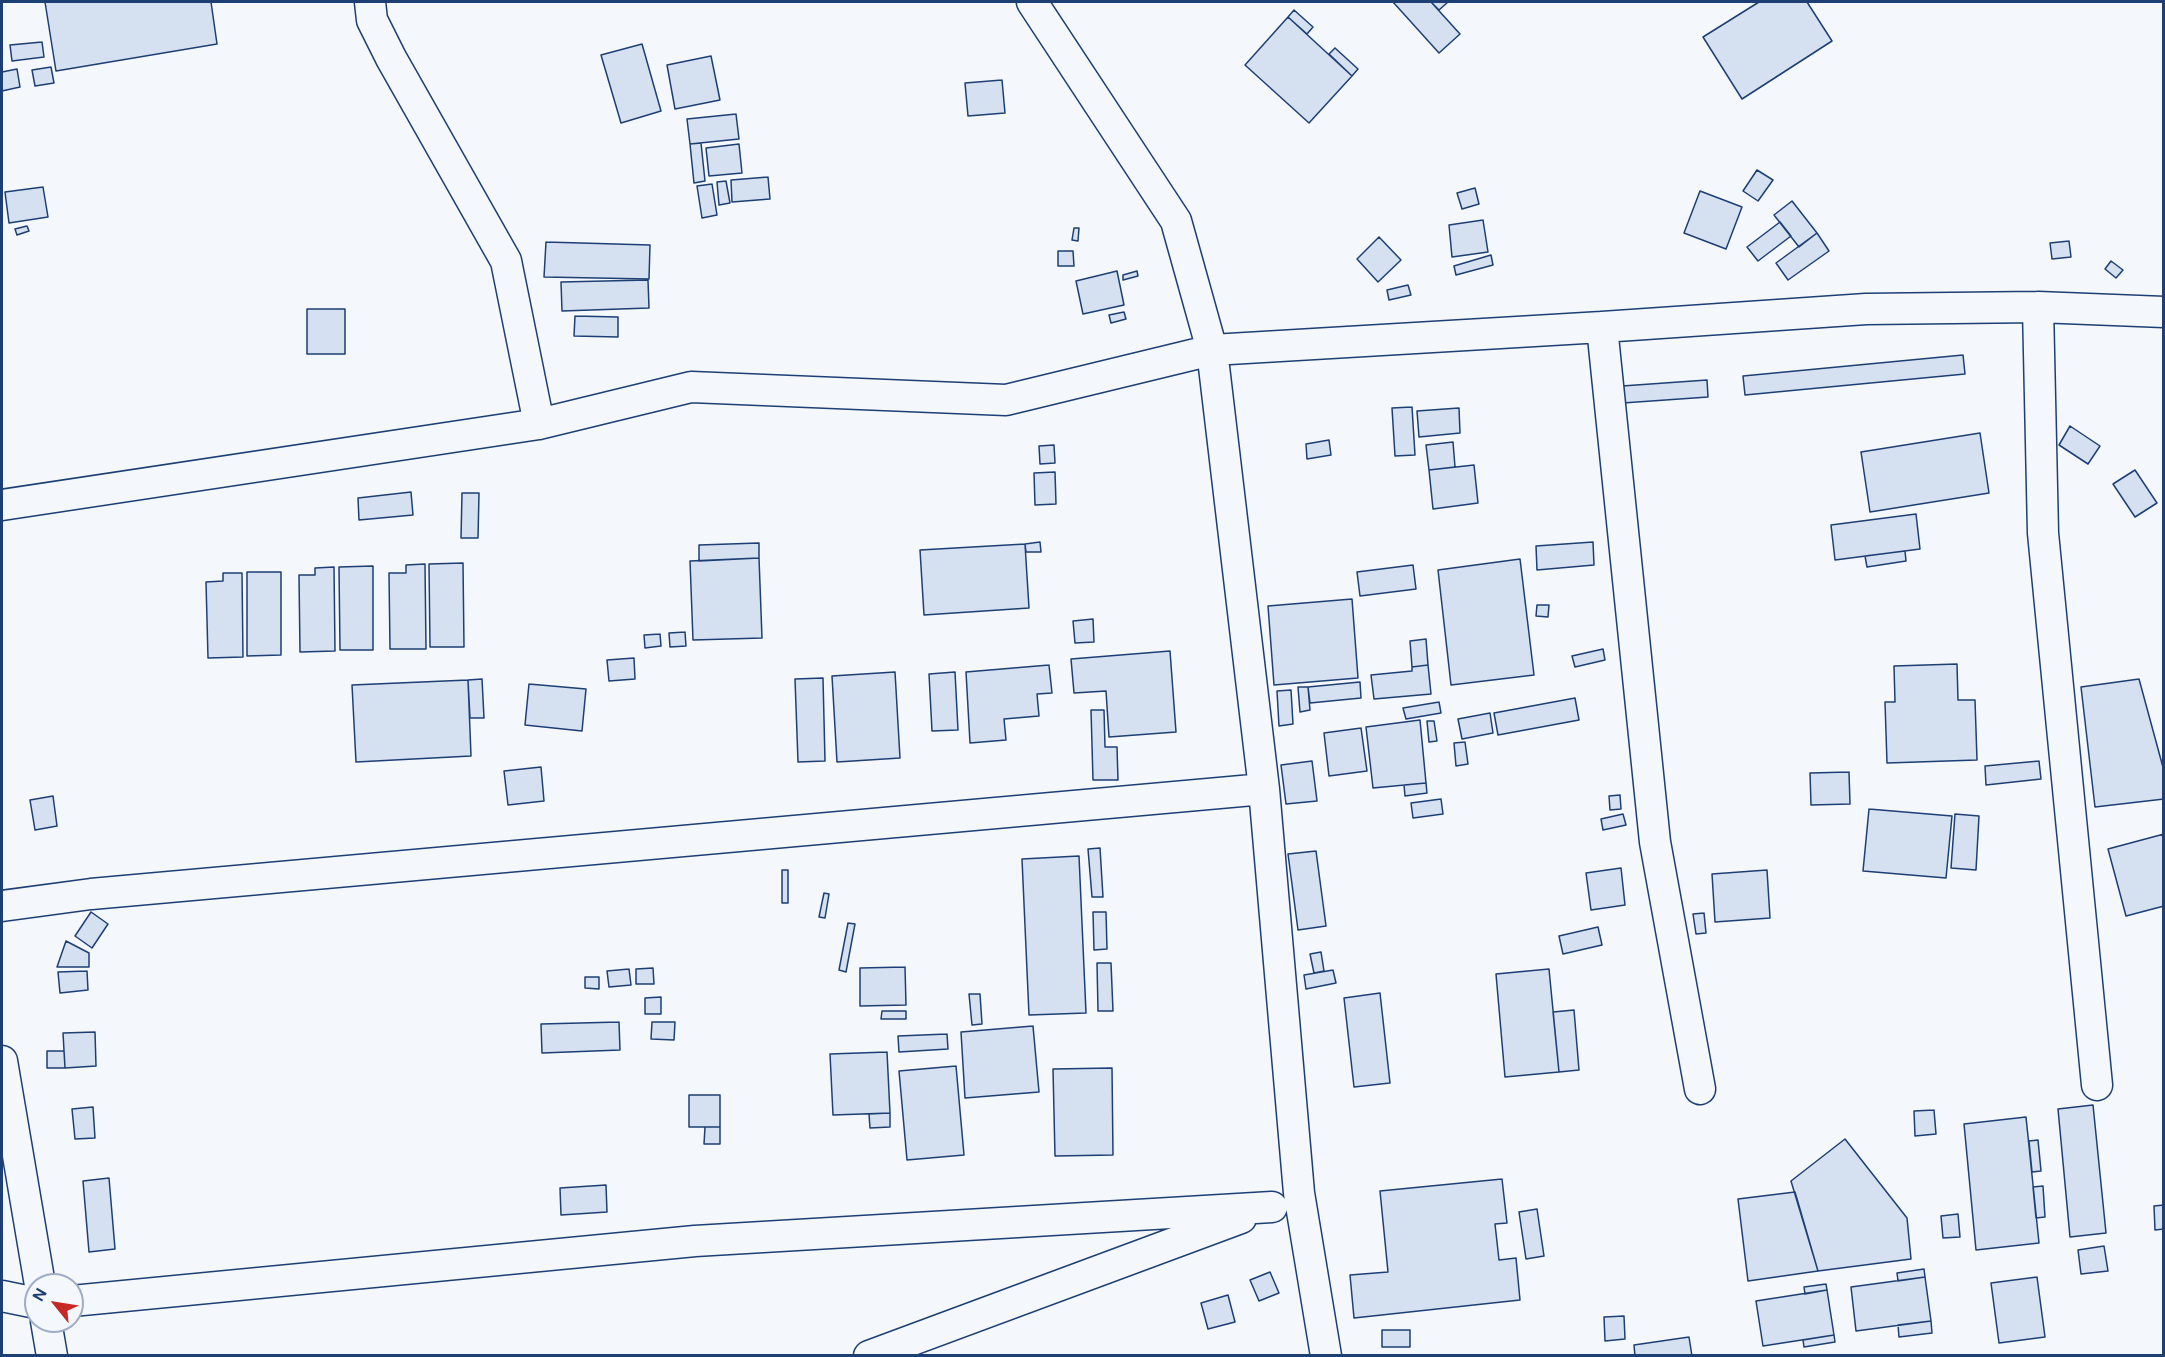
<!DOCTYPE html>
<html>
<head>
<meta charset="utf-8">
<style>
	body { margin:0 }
	#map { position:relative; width:2165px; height:1357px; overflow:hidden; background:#f4f7fb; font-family:"DM Sans",sans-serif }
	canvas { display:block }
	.frame { position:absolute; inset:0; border:3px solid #1d3f73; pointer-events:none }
	.north { position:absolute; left:24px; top:1273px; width:60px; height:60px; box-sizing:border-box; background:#f4f7fb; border:2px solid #9eadc5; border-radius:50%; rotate:300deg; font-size:16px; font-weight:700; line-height:24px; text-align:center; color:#1d3f73 }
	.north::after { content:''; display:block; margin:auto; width:21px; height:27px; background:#c62828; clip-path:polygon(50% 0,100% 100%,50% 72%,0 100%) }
</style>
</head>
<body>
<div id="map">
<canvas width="2165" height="1357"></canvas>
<div class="frame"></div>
<div class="north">N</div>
</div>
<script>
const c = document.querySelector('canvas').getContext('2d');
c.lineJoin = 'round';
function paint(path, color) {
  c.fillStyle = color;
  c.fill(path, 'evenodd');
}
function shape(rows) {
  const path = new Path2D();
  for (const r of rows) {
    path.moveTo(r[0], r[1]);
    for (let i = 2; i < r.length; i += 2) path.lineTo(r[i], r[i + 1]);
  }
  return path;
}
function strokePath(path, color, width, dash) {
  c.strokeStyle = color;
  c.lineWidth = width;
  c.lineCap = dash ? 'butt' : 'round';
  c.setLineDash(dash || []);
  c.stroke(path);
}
const building = shape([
	[45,2,211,2,217,44,56,71,45,2],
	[1393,2,1431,2,1460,34,1439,53,1393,2],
	[1431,2,1448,2,1439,10,1431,2],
	[1759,2,1807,2,1832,41,1742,99,1703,37,1759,2],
	[1294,10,1313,27,1307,34,1288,17,1294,10],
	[1288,17,1352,76,1309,123,1245,65,1288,17],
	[42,42,44,57,12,61,10,45,42,42],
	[642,44,661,111,621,123,601,55,642,44],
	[1335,48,1358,69,1352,76,1329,54,1335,48],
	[711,56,720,100,675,109,667,65,711,56],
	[51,67,54,83,35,86,32,70,51,67],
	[17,69,20,87,2,91,2,72,17,69],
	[1002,80,1005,113,968,116,965,83,1002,80],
	[736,114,739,139,690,144,687,119,736,114],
	[701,143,705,181,694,183,690,144,701,143],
	[739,144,742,173,709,176,706,148,739,144],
	[1757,170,1773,180,1758,201,1743,191,1757,170],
	[768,177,770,199,732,202,731,180,768,177],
	[726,181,730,203,719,205,717,182,726,181],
	[712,184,717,215,702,218,697,186,712,184],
	[43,187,48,217,9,223,5,192,43,187],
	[1475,188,1479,204,1462,209,1457,193,1475,188],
	[1700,191,1742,207,1726,249,1684,233,1700,191],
	[1792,201,1817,233,1799,247,1774,215,1792,201],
	[1483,220,1488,252,1452,257,1449,225,1483,220],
	[1780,222,1791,236,1758,261,1747,247,1780,222],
	[27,226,29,231,17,235,15,229,27,226],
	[1074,228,1079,228,1078,241,1072,240,1074,228],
	[1817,233,1829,251,1788,280,1776,263,1817,233],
	[1379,237,1401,260,1378,282,1357,259,1379,237],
	[2069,241,2071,257,2052,259,2050,243,2069,241],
	[546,242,650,245,649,279,544,277,546,242],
	[1058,251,1073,251,1074,266,1058,266,1058,251],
	[1491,255,1493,265,1456,275,1454,266,1491,255],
	[2111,261,2123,270,2116,278,2105,269,2111,261],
	[1117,271,1124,305,1083,314,1076,281,1117,271],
	[1137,271,1138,276,1123,280,1123,275,1137,271],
	[648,280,649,308,562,311,561,282,648,280],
	[1408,285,1411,295,1389,300,1387,290,1408,285],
	[307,309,345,309,345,354,307,354,307,309],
	[1124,312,1126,319,1111,323,1109,315,1124,312],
	[575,316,618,317,618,337,574,336,575,316],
	[1963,355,1965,374,1745,395,1743,376,1963,355],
	[1707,380,1708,397,1623,403,1622,386,1707,380],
	[1412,407,1415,455,1395,456,1392,408,1412,407],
	[1459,408,1460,433,1419,437,1417,411,1459,408],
	[2070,426,2100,446,2088,464,2059,445,2070,426],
	[1980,433,1989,493,1870,512,1861,452,1980,433],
	[1329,440,1331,455,1307,459,1306,444,1329,440],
	[1453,442,1455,467,1429,470,1426,445,1453,442],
	[1054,445,1055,463,1040,464,1039,446,1054,445],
	[1474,465,1478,503,1433,509,1429,470,1474,465],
	[2135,470,2157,503,2135,517,2113,484,2135,470],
	[1055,472,1056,504,1035,505,1034,473,1055,472],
	[411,492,413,515,359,520,358,498,411,492],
	[462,493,479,493,478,538,461,538,462,493],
	[1916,514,1920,549,1835,560,1831,525,1916,514],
	[1040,542,1041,552,1026,552,1025,544,1040,542],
	[1593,542,1594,565,1537,570,1536,546,1593,542],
	[759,543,759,558,699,561,699,545,759,543],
	[1025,544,1029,608,924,615,920,550,1025,544],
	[1905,551,1906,561,1867,567,1865,556,1905,551],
	[759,558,762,638,693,640,690,561,759,558],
	[1520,559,1534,675,1451,685,1438,570,1520,559],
	[463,563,464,647,430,647,429,564,463,563],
	[425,564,426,649,390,649,389,573,406,573,406,565,425,564],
	[1413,565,1416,589,1360,596,1357,572,1413,565],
	[373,566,373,650,340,650,339,567,373,566],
	[334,567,335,651,300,652,299,575,315,575,315,568,334,567],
	[247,572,281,572,281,655,247,656,247,572],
	[223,573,242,573,243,657,208,658,206,582,223,581,223,573],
	[1352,599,1358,678,1274,685,1268,606,1352,599],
	[1537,605,1549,605,1548,617,1536,616,1537,605],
	[1093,619,1094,642,1075,643,1073,621,1093,619],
	[685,632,686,646,670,647,669,633,685,632],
	[660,634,661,646,645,648,644,635,660,634],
	[1426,639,1428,665,1412,667,1410,641,1426,639],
	[1603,649,1605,660,1575,667,1572,656,1603,649],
	[1170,651,1176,732,1109,737,1106,691,1074,693,1071,659,1170,651],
	[634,658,635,679,609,681,607,660,634,658],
	[1957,664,1958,700,1975,700,1977,760,1887,763,1885,702,1895,702,1894,666,1957,664],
	[1049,665,1052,693,1037,694,1039,716,1004,719,1006,740,970,743,966,672,1049,665],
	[1428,665,1431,694,1374,699,1371,675,1412,671,1412,667,1428,665],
	[895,672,900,758,837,762,832,676,895,672],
	[955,672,958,730,932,731,929,674,955,672],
	[823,678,825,761,798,762,795,679,823,678],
	[482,679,484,718,470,718,468,680,482,679],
	[2139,679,2164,771,2164,799,2095,807,2081,687,2139,679],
	[468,680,471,756,356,762,352,685,468,680],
	[1360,682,1361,698,1310,703,1308,687,1360,682],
	[529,684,586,689,582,731,525,725,529,684],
	[1298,687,1308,687,1310,710,1300,712,1298,687],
	[1291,690,1293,724,1279,726,1277,691,1291,690],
	[1575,698,1579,720,1498,735,1494,713,1575,698],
	[1439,702,1441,713,1406,719,1403,708,1439,702],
	[1091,710,1104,710,1105,747,1117,747,1118,780,1093,780,1091,710],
	[1490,713,1493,733,1462,739,1458,719,1490,713],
	[1420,720,1426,783,1373,788,1366,727,1420,720],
	[1427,721,1434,721,1437,741,1429,742,1427,721],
	[1361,728,1367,771,1329,776,1324,733,1361,728],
	[1465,742,1468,764,1456,766,1454,743,1465,742],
	[1312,761,1317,801,1286,804,1281,765,1312,761],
	[2039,761,2041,779,1986,785,1985,766,2039,761],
	[541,767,544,801,508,805,504,771,541,767],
	[1849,772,1850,804,1811,805,1810,773,1849,772],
	[1426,783,1427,793,1405,796,1404,785,1426,783],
	[1620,795,1621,809,1610,810,1609,796,1620,795],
	[53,796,57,826,35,830,30,800,53,796],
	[1441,799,1443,814,1413,818,1411,803,1441,799],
	[1869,809,1952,816,1946,878,1863,871,1869,809],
	[1623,814,1626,825,1603,830,1601,819,1623,814],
	[1955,814,1979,816,1976,870,1951,868,1955,814],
	[2164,834,2164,906,2126,916,2108,849,2164,834],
	[1100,848,1103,897,1092,897,1088,849,1100,848],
	[1316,851,1326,926,1298,930,1288,854,1316,851],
	[1079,856,1086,1013,1029,1015,1022,859,1079,856],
	[1621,868,1625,905,1591,910,1586,873,1621,868],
	[782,870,788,870,788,903,782,903,782,870],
	[1767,870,1770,918,1715,922,1712,874,1767,870],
	[824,893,829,894,825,918,819,917,824,893],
	[91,912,108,924,92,948,75,936,91,912],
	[1093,912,1106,912,1107,949,1094,950,1093,912],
	[1704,913,1706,933,1696,934,1693,914,1704,913],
	[848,923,855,924,846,972,839,970,848,923],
	[1598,927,1602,945,1563,954,1559,936,1598,927],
	[66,941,89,953,89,967,57,967,66,941],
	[1321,952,1324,971,1314,973,1310,954,1321,952],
	[1097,963,1111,963,1113,1011,1098,1011,1097,963],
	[905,967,906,1005,860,1006,860,968,905,967],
	[653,968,654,984,636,984,636,969,653,968],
	[629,969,631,985,609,987,607,971,629,969],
	[1549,969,1559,1072,1505,1077,1496,974,1549,969],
	[1333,970,1336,983,1306,989,1304,975,1333,970],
	[87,971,88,990,60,993,58,972,87,971],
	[585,977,599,977,599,989,585,988,585,977],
	[1380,993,1390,1083,1354,1087,1344,998,1380,993],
	[969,994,980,994,982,1024,972,1025,969,994],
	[661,997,661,1014,645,1014,645,998,661,997],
	[1574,1010,1579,1070,1559,1072,1553,1012,1574,1010],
	[882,1011,906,1011,906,1019,881,1019,882,1011],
	[619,1022,620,1050,542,1053,541,1024,619,1022],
	[652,1022,675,1022,674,1040,651,1039,652,1022],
	[1033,1026,1039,1092,965,1098,961,1032,1033,1026],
	[95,1032,96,1066,65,1068,63,1033,95,1032],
	[947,1034,948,1049,899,1052,898,1036,947,1034],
	[47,1051,64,1051,65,1068,47,1068,47,1051],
	[887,1052,890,1113,833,1115,830,1054,887,1052],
	[956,1066,964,1155,907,1160,899,1071,956,1066],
	[1112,1068,1113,1155,1055,1156,1053,1069,1112,1068],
	[689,1095,720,1095,720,1127,689,1127,689,1095],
	[2093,1105,2106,1233,2070,1237,2058,1109,2093,1105],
	[93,1107,95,1138,75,1139,72,1109,93,1107],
	[1934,1110,1936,1134,1915,1136,1914,1111,1934,1110],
	[890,1113,890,1127,870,1128,869,1114,890,1113],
	[2026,1117,2039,1243,1976,1250,1964,1124,2026,1117],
	[705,1127,720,1127,720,1144,704,1144,705,1127],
	[1845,1139,1907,1218,1911,1259,1818,1271,1791,1181,1845,1139],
	[2038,1140,2041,1171,2032,1172,2029,1141,2038,1140],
	[109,1178,115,1249,89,1252,83,1181,109,1178],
	[1502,1179,1507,1223,1495,1224,1499,1260,1516,1258,1520,1300,1354,1318,1350,1275,1388,1272,1380,1191,1502,1179],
	[606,1185,607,1212,561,1215,560,1188,606,1185],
	[2043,1186,2045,1217,2036,1218,2033,1187,2043,1186],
	[1795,1192,1818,1271,1748,1281,1738,1199,1795,1192],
	[2164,1205,2164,1229,2155,1230,2154,1206,2164,1205],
	[1537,1209,1544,1256,1526,1259,1519,1212,1537,1209],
	[1958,1214,1960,1237,1943,1238,1941,1216,1958,1214],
	[2104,1246,2108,1271,2081,1274,2078,1250,2104,1246],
	[1924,1269,1925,1277,1898,1281,1897,1273,1924,1269],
	[1270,1272,1279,1293,1259,1301,1250,1280,1270,1272],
	[1925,1277,1931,1321,1856,1331,1851,1287,1925,1277],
	[2037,1277,2045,1337,1999,1343,1991,1283,2037,1277],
	[1826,1284,1827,1290,1805,1294,1804,1287,1826,1284],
	[1827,1290,1834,1335,1763,1346,1756,1301,1827,1290],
	[1228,1295,1235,1322,1208,1329,1201,1303,1228,1295],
	[1624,1316,1625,1339,1605,1341,1604,1317,1624,1316],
	[1931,1321,1932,1333,1899,1337,1898,1325,1931,1321],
	[1382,1330,1410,1330,1410,1347,1382,1347,1382,1330],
	[1834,1335,1835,1342,1804,1347,1803,1340,1834,1335],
	[1689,1337,1692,1356,1635,1356,1634,1345,1689,1337]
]);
const minor = shape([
	[370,2,372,20,391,58,506,261,539,424],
	[1032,2,1176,221,1212,350,1264,789,1299,1193,1326,1356],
	[2038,307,2043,533,2097,1085],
	[1602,327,1655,842,1700,1089],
	[2,505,539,424,691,387,1006,400,1212,350,1602,327,1866,309,2038,307,2164,312],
	[2,906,91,894,1264,789],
	[2,1061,40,1285],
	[2,1296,36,1303],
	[72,1301,695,1241,1272,1207],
	[46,1321,52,1356],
	[869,1356,1241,1218]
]);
paint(building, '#d5e0f0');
strokePath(building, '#1d3f73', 1.5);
strokePath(minor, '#1d3f73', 33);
strokePath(minor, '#f4f7fb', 30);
</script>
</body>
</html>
